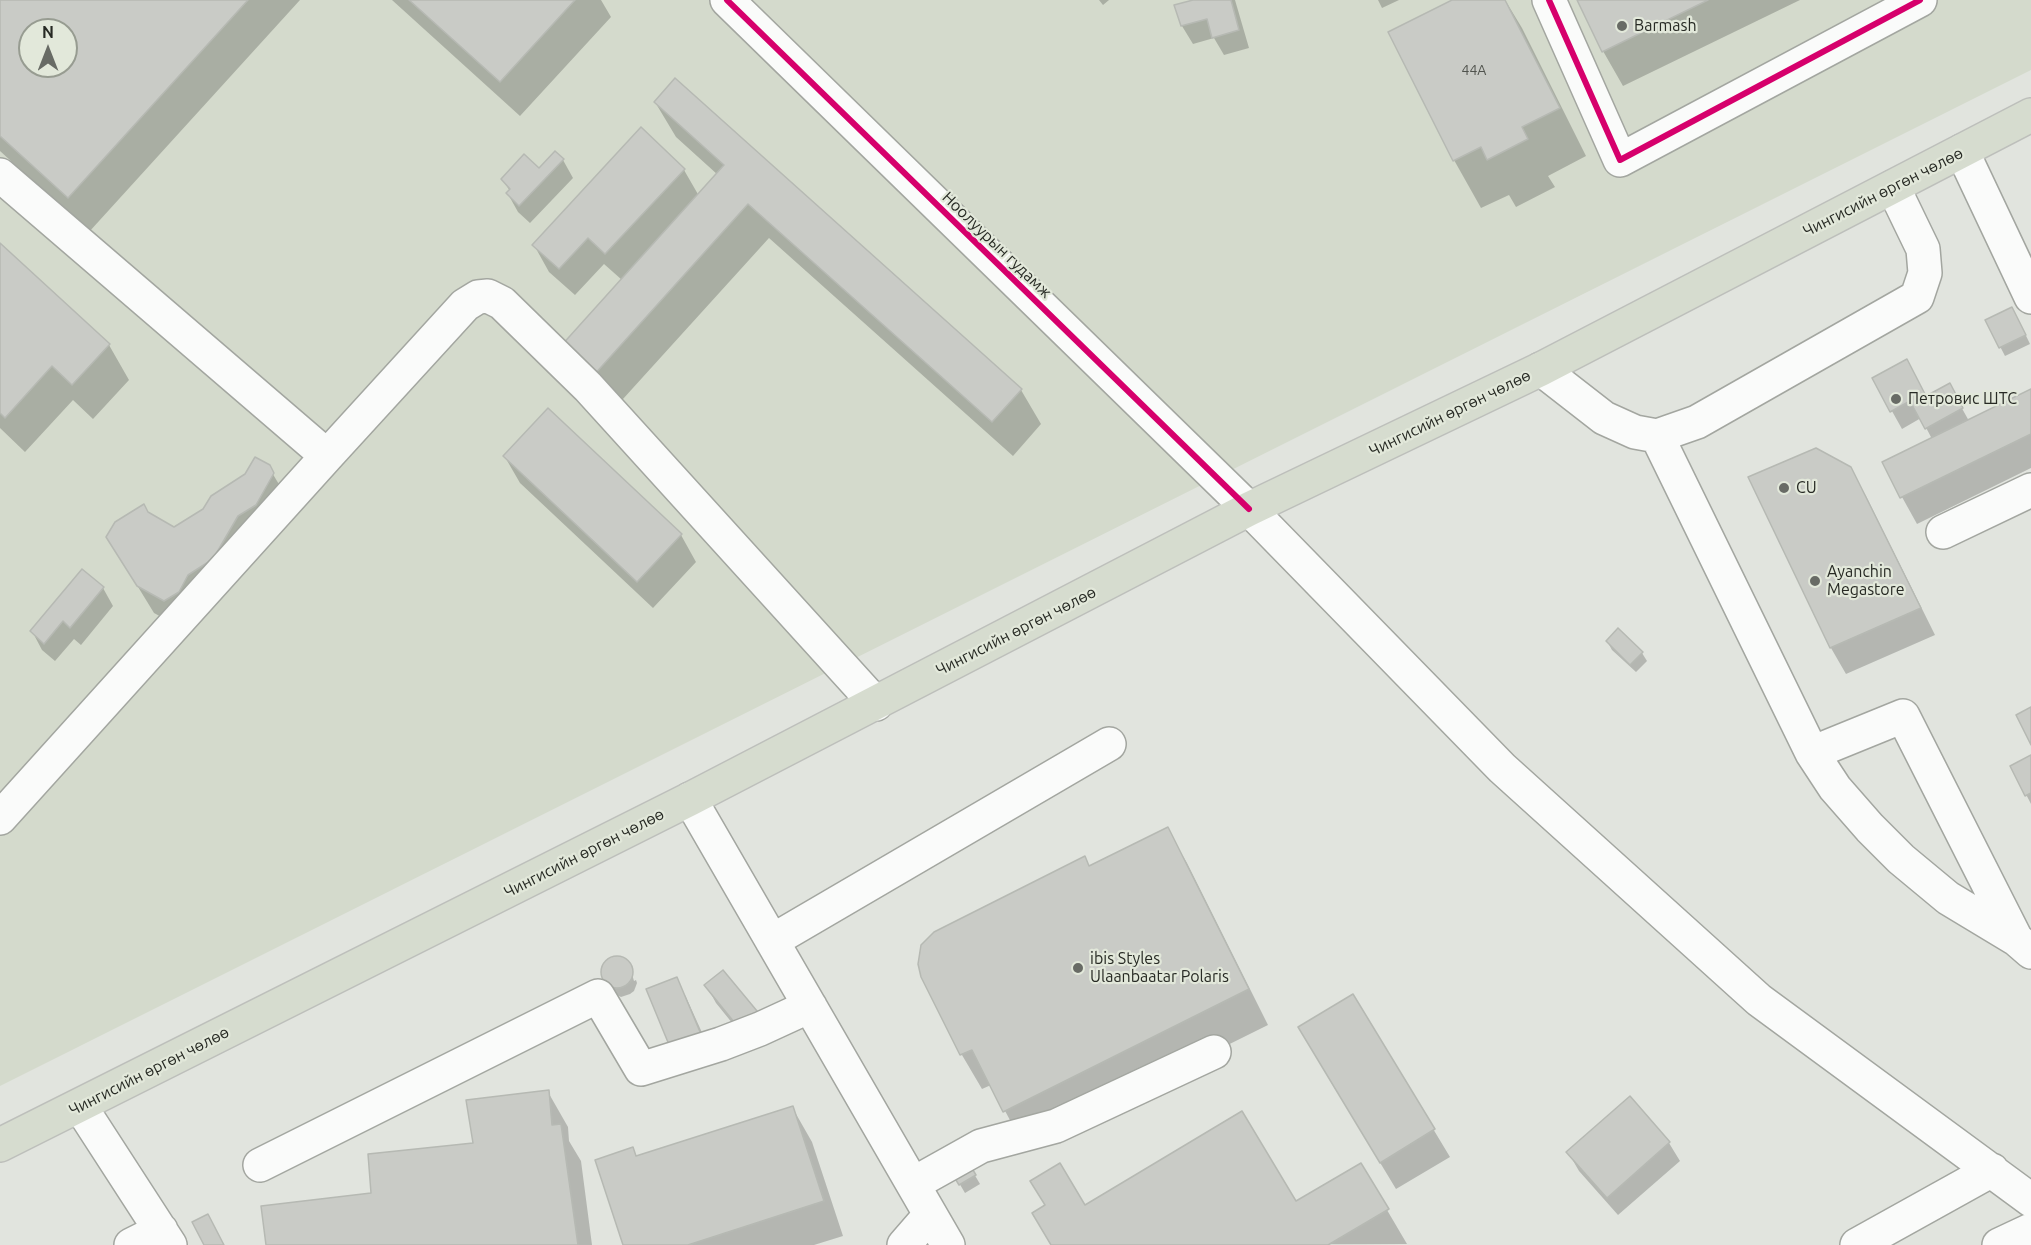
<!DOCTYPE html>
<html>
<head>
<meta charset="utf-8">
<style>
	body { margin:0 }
	#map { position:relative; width:2031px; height:1245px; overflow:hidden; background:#e1e4de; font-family:Ubuntu,sans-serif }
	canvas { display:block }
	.north { position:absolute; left:18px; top:18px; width:60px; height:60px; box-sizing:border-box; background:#e2e8da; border:2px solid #979c91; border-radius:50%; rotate:0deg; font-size:16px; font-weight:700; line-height:24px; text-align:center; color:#272a24 }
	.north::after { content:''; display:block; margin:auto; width:21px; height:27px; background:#686b65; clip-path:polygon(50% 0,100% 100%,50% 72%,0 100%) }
</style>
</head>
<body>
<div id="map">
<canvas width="2031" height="1245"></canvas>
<div class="north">N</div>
</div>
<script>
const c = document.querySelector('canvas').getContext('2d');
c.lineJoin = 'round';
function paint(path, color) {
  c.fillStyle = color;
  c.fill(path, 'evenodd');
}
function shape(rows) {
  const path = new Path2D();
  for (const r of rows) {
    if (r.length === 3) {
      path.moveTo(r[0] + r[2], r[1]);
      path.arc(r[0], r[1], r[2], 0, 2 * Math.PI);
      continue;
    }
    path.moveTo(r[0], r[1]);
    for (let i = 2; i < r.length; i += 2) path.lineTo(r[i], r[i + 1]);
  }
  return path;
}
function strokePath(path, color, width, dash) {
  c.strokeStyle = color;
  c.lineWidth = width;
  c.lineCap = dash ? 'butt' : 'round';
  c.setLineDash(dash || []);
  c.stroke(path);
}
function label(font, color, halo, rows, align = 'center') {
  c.font = font + ' Ubuntu,sans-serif';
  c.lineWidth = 4.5;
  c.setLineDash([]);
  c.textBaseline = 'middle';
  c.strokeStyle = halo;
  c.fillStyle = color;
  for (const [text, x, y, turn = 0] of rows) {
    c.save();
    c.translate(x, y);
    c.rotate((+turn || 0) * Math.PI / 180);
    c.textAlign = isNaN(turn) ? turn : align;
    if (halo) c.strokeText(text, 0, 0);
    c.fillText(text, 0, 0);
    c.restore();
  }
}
const built = shape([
	[0,0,2031,0,2031,70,0,1086],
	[30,30,66,30,66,66,30,66]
]);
const shadow = shape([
	[0,0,300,0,89,232,0,151],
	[30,30,66,30,66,66,30,66],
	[392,0,601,0,611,17,520,116],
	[1099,0,1109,0,1103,5],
	[1196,0,1235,0,1249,48,1224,55,1214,38,1193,44,1182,26,1176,6],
	[1378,0,1399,0,1382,8],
	[1455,0,1505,0,1522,28,1586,156,1548,176,1555,187,1516,207,1509,195,1481,208,1454,160],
	[1579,0,1800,0,1623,86,1603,51],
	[655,102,1021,390,1041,424,1013,456,769,238,613,410,582,382,622,280,604,264,575,295,549,272,534,245,684,170,699,196,718,175,676,137],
	[563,160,573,178,530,223,518,212,508,194,510,191,502,179,539,170],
	[0,245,109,345,129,380,93,419,73,400,25,452,0,428],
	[2017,317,2030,344,2005,356,1987,321],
	[1874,379,1926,397,1959,403,1969,421,2031,390,2031,468,1917,524,1902,497,1932,439,1921,418,1902,429],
	[505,457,681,535,696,562,653,608,520,483],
	[268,466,289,501,180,627,154,613,124,564,147,513,174,529],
	[1850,468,1866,496,1935,635,1846,674,1831,648],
	[103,588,113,606,81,645,74,639,55,661,42,650,32,631],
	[1607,641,1642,653,1647,661,1636,672,1612,650],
	[2031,757,2031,804,2012,767],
	[1167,829,1187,863,1268,1025,1024,1146,991,1085,982,1089,962,1055,923,977,1090,867],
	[617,958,629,964,634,981,636,980,637,983,634,991,630,994,621,997,617,995,605,979,603,970,608,962],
	[676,978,686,997,713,1057,648,990],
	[706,985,771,1036,754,1050,716,1003],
	[1353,996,1450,1157,1396,1189,1315,1055],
	[548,1092,568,1127,569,1141,581,1161,592,1245,268,1245,475,1144],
	[1629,1098,1669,1143,1680,1161,1618,1215,1579,1171,1568,1152],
	[792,1107,812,1142,843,1236,814,1245,625,1245,632,1149,637,1157],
	[967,1162,980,1184,965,1193,952,1171],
	[1296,1203,1387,1210,1407,1244,1052,1245,1085,1207]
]);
const building = shape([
	[0,0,248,0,68,198,0,136,0,0],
	[30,30,66,30,66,66,30,66,30,30],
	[409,0,575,0,500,82,409,0],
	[1193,0,1231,0,1239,30,1212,38,1207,19,1181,26,1174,5,1193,0],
	[1452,0,1505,0,1560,108,1522,127,1528,139,1487,160,1481,147,1453,161,1388,32,1452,0],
	[1577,0,1708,0,1602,52,1577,0],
	[675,78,1022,389,992,422,748,204,593,376,560,347,724,165,654,102,675,78],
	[641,127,685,169,605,254,588,238,559,269,532,245,641,127],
	[555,151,564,159,519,206,506,193,510,189,501,179,524,154,539,168,555,151],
	[0,243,110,344,72,385,52,366,5,418,0,413,0,243],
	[2012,307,2026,335,1999,348,1985,320,2012,307],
	[1907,359,1926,396,1950,383,1963,408,1925,429,1910,401,1890,412,1872,378,1907,359],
	[2031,389,2031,434,1900,498,1882,462,2031,389],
	[548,408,682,534,637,582,503,456,548,408],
	[1816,448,1851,467,1921,608,1830,648,1748,477,1816,448],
	[255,457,270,465,274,473,256,505,238,516,213,559,188,575,179,592,164,601,137,586,106,537,115,522,144,504,148,512,174,527,203,509,211,496,245,474,255,457],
	[82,569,104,587,70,628,63,621,44,644,30,631,82,569],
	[1618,628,1643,652,1630,665,1606,641,1618,628],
	[2031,707,2031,745,2016,715,2031,707],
	[2031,755,2031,793,2025,796,2010,766,2031,755],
	[1168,827,1249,989,1003,1112,972,1050,960,1055,921,977,918,964,921,945,934,932,1085,856,1089,866,1168,827],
	[617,972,16],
	[723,970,762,1017,743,1033,704,985,723,970],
	[677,977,703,1039,672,1052,646,989,677,977],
	[1353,994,1435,1129,1380,1163,1298,1027,1353,994],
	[549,1090,552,1125,561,1124,578,1245,266,1245,261,1206,371,1193,368,1154,473,1143,466,1100,549,1090],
	[1630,1096,1670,1142,1607,1198,1566,1152,1630,1096],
	[793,1106,824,1201,688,1245,623,1245,595,1160,633,1147,636,1156,793,1106],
	[1242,1111,1296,1201,1361,1163,1389,1209,1328,1245,1051,1245,1032,1213,1045,1205,1030,1181,1060,1163,1085,1205,1242,1111],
	[967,1160,976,1175,959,1185,950,1170,967,1160],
	[208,1214,224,1245,204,1245,192,1222,208,1214]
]);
const minor = shape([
	[727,0,1249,509,1502,768,1759,1000,2031,1200],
	[1549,0,1620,160,1920,0],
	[1962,151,2031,297],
	[0,175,327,456],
	[1541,369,1604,418,1635,432,1657,436,1697,422,1917,297,1925,273,1923,249,1893,187],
	[1657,436,1812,753,1835,788,1870,828,1901,859,1948,898,2016,939,2031,952],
	[1943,532,2031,490],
	[1812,753,1903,716,2016,939],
	[690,799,948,1245],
	[0,818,327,456,465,305,478,297,488,296,502,303,588,387,876,704],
	[772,941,1109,744],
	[80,1106,170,1245],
	[260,1165,598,996,641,1069,721,1044,760,1029,810,1006],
	[913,1184,981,1146,1056,1126,1214,1052],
	[131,1245,161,1230],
	[904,1245,930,1215],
	[1857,1245,1992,1170],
	[1999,1245,2031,1230]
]);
const highway = shape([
	[0,1145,690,799,1249,509,1541,369,2031,115]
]);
const cycleway = shape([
	[727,0,1249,509],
	[1549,0,1620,160,1920,0]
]);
const markers = [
	[1622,26,6,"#686b65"],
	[1896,399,6,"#686b65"],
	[1784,488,6,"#686b65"],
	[1815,581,6,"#686b65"],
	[1078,968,6,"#686b65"]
];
const numberNames = [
	["44А",1474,70]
];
const poiNames = [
	["Barmash",1634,26],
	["Петровис ШТС",1908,399],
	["CU",1796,488],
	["Ayanchin",1827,572],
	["Megastore",1827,590],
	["ibis Styles",1090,959],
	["Ulaanbaatar Polaris",1090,977]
];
const streetNames = [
	["Чингисийн өргөн чөлөө",1883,192,-27],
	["Ноолуурын гудамж",997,245,44],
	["Чингисийн өргөн чөлөө",1450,413,-26],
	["Чингисийн өргөн чөлөө",1016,631,-27],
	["Чингисийн өргөн чөлөө",584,853,-27],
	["Чингисийн өргөн чөлөө",149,1071,-27]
];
paint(built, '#d4dacc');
paint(shadow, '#0003');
paint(building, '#c9cbc6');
strokePath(building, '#b6b9b3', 1.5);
strokePath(minor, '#a3a6a0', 36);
strokePath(highway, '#bdbfbb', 36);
strokePath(minor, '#fafbfa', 33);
strokePath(highway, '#d6dccf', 33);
strokePath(cycleway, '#d6006c', 6);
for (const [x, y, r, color] of markers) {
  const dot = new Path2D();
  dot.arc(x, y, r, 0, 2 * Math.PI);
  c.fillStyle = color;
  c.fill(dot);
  strokePath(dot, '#e2e8da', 2);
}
label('14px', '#50534d', null, numberNames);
label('16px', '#272a24', '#e2e8da', poiNames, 'left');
label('16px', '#272a24', '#e2e8da', streetNames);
</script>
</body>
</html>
